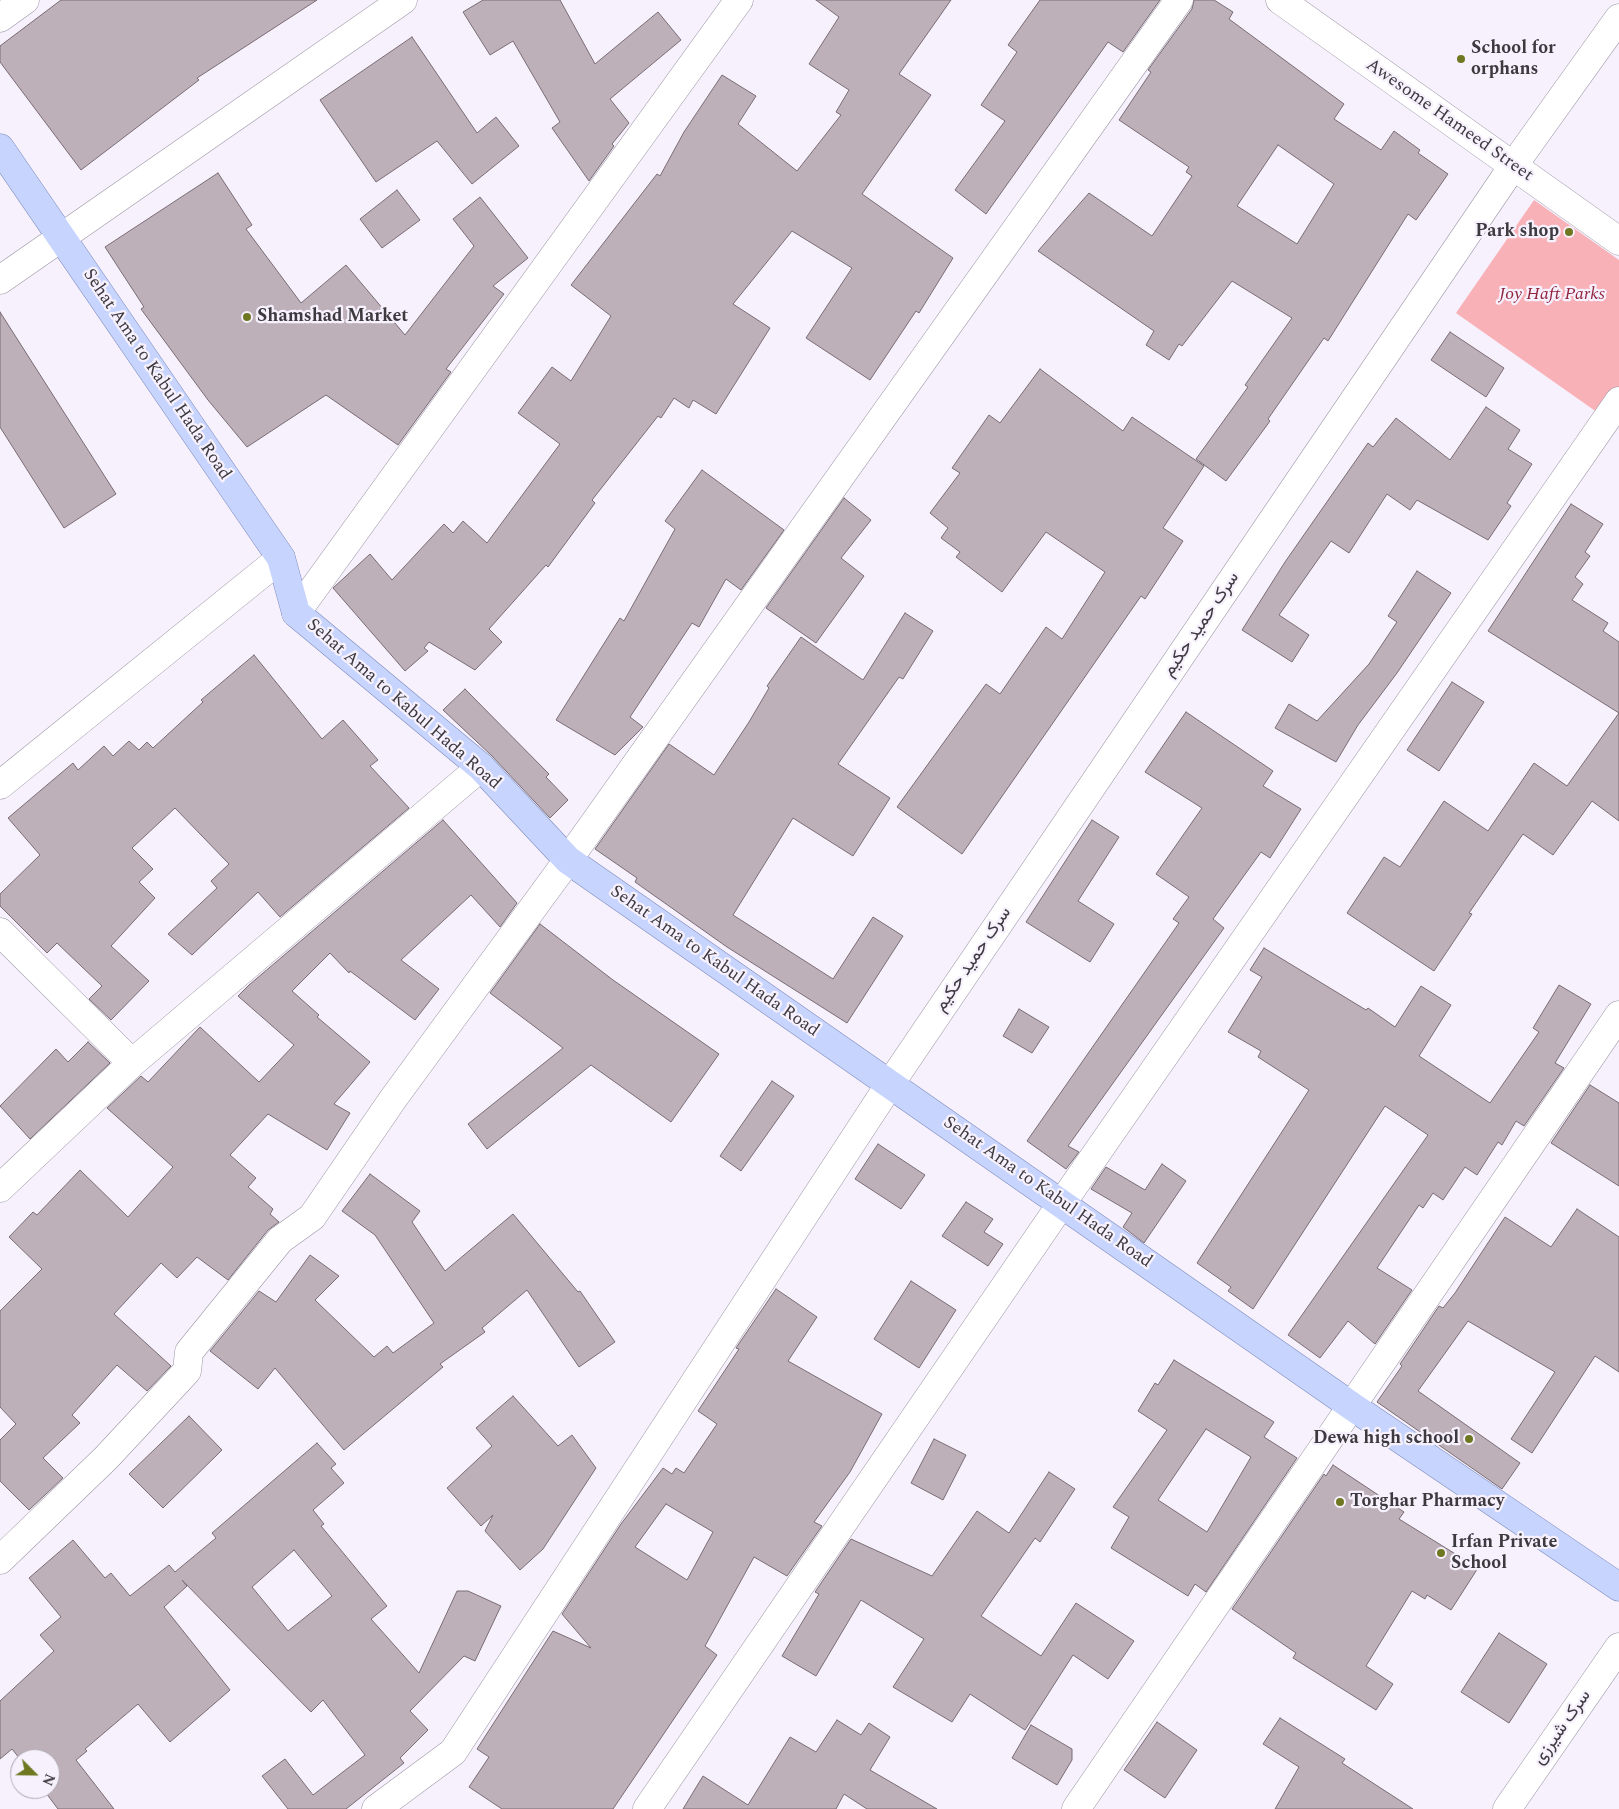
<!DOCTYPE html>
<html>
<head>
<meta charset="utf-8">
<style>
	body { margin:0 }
	#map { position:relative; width:1619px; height:1809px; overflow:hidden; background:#f6f1fd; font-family:Spectral,serif }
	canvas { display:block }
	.north { position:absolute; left:10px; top:1749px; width:50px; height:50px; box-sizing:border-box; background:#f6f1fd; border:1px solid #aca8b1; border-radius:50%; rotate:113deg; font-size:14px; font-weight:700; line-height:20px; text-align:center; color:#3c3a3f }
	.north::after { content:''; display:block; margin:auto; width:18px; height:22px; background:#6f7721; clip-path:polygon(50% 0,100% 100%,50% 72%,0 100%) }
</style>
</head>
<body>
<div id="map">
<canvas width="1619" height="1809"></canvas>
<div class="north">N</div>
</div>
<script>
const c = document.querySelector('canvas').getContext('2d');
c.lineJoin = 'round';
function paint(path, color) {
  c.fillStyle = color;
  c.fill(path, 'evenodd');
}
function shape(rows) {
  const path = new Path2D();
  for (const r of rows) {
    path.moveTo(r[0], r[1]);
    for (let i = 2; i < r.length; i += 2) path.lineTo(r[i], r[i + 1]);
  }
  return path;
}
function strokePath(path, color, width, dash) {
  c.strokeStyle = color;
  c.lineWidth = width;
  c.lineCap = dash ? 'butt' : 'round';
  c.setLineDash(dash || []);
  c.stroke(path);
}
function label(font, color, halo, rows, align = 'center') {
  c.font = font + ' Spectral,Vazirmatn,serif';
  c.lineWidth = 4.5;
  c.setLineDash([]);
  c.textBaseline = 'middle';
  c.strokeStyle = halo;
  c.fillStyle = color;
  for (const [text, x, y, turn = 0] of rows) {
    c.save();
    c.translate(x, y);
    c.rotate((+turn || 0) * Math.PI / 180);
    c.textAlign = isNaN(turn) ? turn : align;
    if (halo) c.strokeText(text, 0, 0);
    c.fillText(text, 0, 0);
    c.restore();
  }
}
const green = shape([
	[1534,200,1619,260,1619,389,1601,415,1456,313]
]);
const building = shape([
	[61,0,317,0,197,78,199,80,81,170,0,62,0,46,61,0],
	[483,0,560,0,595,64,658,12,681,40,610,99,629,123,612,144,614,146,589,181,552,128,560,122,513,41,490,55,463,12,483,0],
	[816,0,951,0,899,74,931,95,862,194,953,258,919,313,916,311,870,380,806,338,852,268,792,231,733,304,770,328,716,414,693,400,689,408,674,398,661,418,658,416,592,500,595,503,548,567,546,565,489,629,502,642,475,670,429,642,424,648,428,651,405,671,333,588,370,554,392,580,444,524,453,533,463,521,487,543,560,444,518,413,552,367,571,381,611,316,571,285,657,174,660,176,684,132,722,75,756,96,738,124,797,171,841,115,836,112,849,90,809,64,839,17,816,0],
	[1040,0,1160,0,1123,52,1108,42,986,214,955,190,1005,121,981,105,1017,52,1008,45,1040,0],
	[1194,0,1214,0,1233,12,1229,19,1344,104,1334,119,1381,150,1394,131,1420,150,1418,153,1448,174,1416,220,1408,214,1328,341,1324,338,1268,419,1270,421,1226,481,1196,459,1248,387,1245,385,1292,318,1232,281,1182,346,1179,344,1169,360,1146,345,1154,331,1038,251,1089,193,1152,236,1192,176,1186,172,1189,167,1119,120,1151,72,1148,70,1192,9,1194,0],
	[1278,145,1334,184,1297,244,1237,206,1278,145],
	[412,37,477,133,496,117,519,146,472,184,437,141,376,182,320,100,412,37],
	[218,173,252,225,246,229,301,303,346,265,405,335,474,246,453,219,480,197,528,258,493,286,504,294,446,369,451,372,398,445,326,395,247,447,208,400,141,309,144,307,105,247,218,173],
	[397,190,420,220,382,248,360,219,397,190],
	[0,312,116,494,64,528,0,427,0,312],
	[1450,332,1504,368,1486,397,1431,360,1450,332],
	[1040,369,1123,431,1132,417,1204,466,1163,528,1183,541,1145,599,1141,596,962,854,897,807,986,684,1000,694,1046,627,1062,639,1105,572,1046,532,1002,592,956,557,960,552,941,538,948,528,930,513,960,473,952,468,989,415,1000,423,1040,369],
	[1486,407,1520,430,1508,449,1532,464,1507,503,1511,506,1488,540,1417,500,1410,510,1387,494,1349,553,1331,541,1279,615,1309,635,1292,662,1242,630,1285,562,1368,443,1373,447,1396,418,1450,460,1486,407],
	[702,470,784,530,741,590,726,579,699,627,692,623,630,717,643,727,615,755,556,720,620,618,624,621,675,529,665,521,702,470],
	[844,498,871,520,841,558,864,576,816,643,766,608,844,498],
	[1571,504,1603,524,1585,552,1590,556,1575,577,1583,584,1572,600,1608,623,1603,631,1619,642,1619,821,1592,801,1553,855,1523,834,1469,913,1472,914,1434,971,1347,913,1384,857,1400,867,1444,801,1488,831,1534,763,1567,786,1619,713,1488,631,1571,504],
	[1417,571,1451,593,1397,673,1358,725,1336,762,1275,728,1289,704,1317,721,1369,664,1397,622,1388,616,1417,571],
	[905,613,933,631,903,679,899,677,838,764,890,798,853,856,793,818,733,915,833,979,873,917,903,936,847,1023,727,947,635,882,637,878,595,849,669,744,714,775,749,722,769,688,767,686,801,637,863,680,905,613],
	[254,655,322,739,343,720,378,760,370,766,409,808,280,917,258,892,192,955,168,934,217,888,211,881,229,864,175,808,132,848,153,869,139,882,155,898,111,946,149,981,111,1020,89,999,102,986,57,943,47,953,0,906,0,894,40,855,8,818,73,763,78,770,104,746,113,756,129,741,139,750,147,742,153,748,203,702,201,700,254,655],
	[1452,682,1484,702,1439,771,1407,750,1452,682],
	[465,689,549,774,546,777,568,800,550,818,492,756,443,710,465,689],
	[1186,712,1273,771,1263,786,1301,809,1270,858,1261,852,1213,919,1224,928,1068,1146,1079,1152,1066,1169,1027,1141,1179,923,1173,919,1189,897,1156,874,1202,808,1145,772,1186,712],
	[443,820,517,903,500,927,471,895,401,960,439,989,415,1020,350,971,349,973,330,953,292,991,319,1015,317,1017,370,1062,334,1104,350,1113,327,1150,268,1114,230,1155,256,1178,248,1187,273,1209,270,1214,279,1222,268,1230,228,1280,197,1257,177,1278,161,1263,114,1314,171,1366,147,1391,117,1365,72,1415,80,1423,43,1458,63,1478,29,1510,0,1481,0,1440,16,1424,0,1407,0,1311,42,1269,9,1237,33,1212,37,1215,80,1170,128,1217,173,1167,107,1108,141,1076,148,1082,200,1027,259,1082,294,1045,238,996,249,985,443,820],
	[1092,820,1119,837,1078,901,1114,924,1090,962,1026,922,1092,820],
	[540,924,613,980,719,1054,671,1122,591,1065,487,1149,468,1124,563,1048,490,993,540,924],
	[1264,948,1366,1010,1368,1008,1395,1027,1421,986,1451,1005,1419,1056,1490,1103,1539,1032,1533,1028,1559,985,1591,1004,1555,1063,1564,1068,1524,1126,1516,1121,1502,1145,1498,1142,1477,1175,1465,1167,1443,1200,1433,1193,1423,1208,1419,1205,1377,1268,1412,1290,1375,1344,1348,1321,1320,1358,1288,1335,1428,1135,1385,1106,1253,1309,1228,1291,1231,1287,1197,1263,1309,1090,1258,1057,1261,1051,1228,1032,1262,977,1250,970,1264,948],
	[1019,1009,1049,1027,1032,1053,1003,1036,1019,1009],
	[88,1042,110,1063,30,1139,0,1106,56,1049,68,1062,88,1042],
	[772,1081,794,1096,741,1171,720,1156,772,1081],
	[1590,1085,1619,1103,1619,1186,1551,1143,1590,1085],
	[878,1144,925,1175,901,1209,855,1179,878,1144],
	[1162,1164,1186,1181,1144,1243,1123,1227,1132,1213,1091,1189,1106,1167,1145,1190,1162,1164],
	[370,1174,420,1211,412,1222,445,1271,513,1214,578,1292,580,1291,615,1342,579,1367,527,1290,482,1328,485,1332,440,1364,443,1367,344,1450,275,1368,258,1389,210,1351,259,1291,276,1302,310,1255,339,1276,315,1300,374,1357,387,1346,393,1353,434,1323,375,1235,342,1211,370,1174],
	[966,1202,993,1219,984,1232,1003,1244,988,1266,942,1236,966,1202],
	[1577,1209,1619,1237,1619,1372,1595,1356,1532,1453,1511,1439,1555,1372,1468,1321,1418,1391,1520,1463,1502,1489,1377,1402,1402,1366,1400,1364,1439,1306,1443,1308,1455,1293,1505,1217,1551,1247,1577,1209],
	[911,1281,956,1310,919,1368,874,1339,911,1281],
	[776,1289,817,1317,788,1361,882,1414,850,1472,814,1522,822,1526,787,1576,754,1557,705,1646,717,1655,613,1809,502,1809,469,1787,489,1757,477,1749,553,1631,591,1648,562,1614,621,1524,663,1468,672,1474,676,1468,684,1473,717,1424,698,1411,739,1349,736,1348,776,1289],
	[666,1504,713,1532,687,1580,635,1547,666,1504],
	[1174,1360,1274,1422,1264,1437,1297,1458,1206,1592,1195,1584,1188,1596,1111,1548,1129,1517,1113,1507,1167,1430,1138,1411,1155,1383,1158,1385,1174,1360],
	[1206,1429,1251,1457,1207,1532,1158,1500,1206,1429],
	[513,1396,558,1446,572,1435,596,1468,543,1549,520,1570,485,1531,493,1515,481,1526,447,1488,492,1446,476,1428,513,1396],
	[189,1416,222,1450,163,1508,129,1474,189,1416],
	[934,1439,966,1455,943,1500,911,1483,934,1439],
	[317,1443,336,1464,331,1468,344,1483,313,1510,324,1524,321,1526,387,1606,371,1619,419,1673,457,1591,468,1591,501,1606,475,1661,464,1656,410,1711,428,1730,400,1758,404,1763,346,1809,288,1809,262,1776,285,1759,313,1795,365,1755,323,1700,311,1712,182,1580,187,1586,164,1607,230,1690,170,1742,138,1704,85,1749,87,1751,76,1760,114,1809,58,1809,43,1789,50,1789,50,1759,20,1759,12,1749,0,1759,0,1701,54,1651,40,1635,61,1617,29,1578,73,1540,105,1578,111,1573,130,1596,169,1565,175,1572,216,1538,212,1533,317,1443],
	[294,1550,332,1596,288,1631,252,1587,294,1550],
	[1333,1465,1404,1512,1399,1519,1478,1568,1451,1610,1427,1595,1425,1599,1412,1591,1366,1666,1393,1684,1376,1710,1293,1658,1296,1653,1232,1609,1324,1474,1326,1476,1333,1465],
	[1049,1472,1075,1489,1040,1542,1035,1538,981,1616,1041,1656,1076,1603,1134,1641,1108,1679,1073,1655,1025,1730,970,1694,952,1722,893,1687,924,1639,861,1600,816,1676,782,1656,819,1594,815,1592,851,1539,932,1576,977,1511,1009,1533,1049,1472],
	[1499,1633,1547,1664,1509,1723,1461,1692,1499,1633],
	[1280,1718,1345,1759,1342,1763,1413,1809,1275,1809,1299,1767,1263,1744,1280,1718],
	[837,1720,861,1735,869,1723,890,1737,870,1770,937,1809,867,1809,844,1794,836,1809,683,1809,703,1776,748,1805,790,1737,816,1752,837,1720],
	[1157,1722,1197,1750,1165,1798,1124,1770,1157,1722],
	[1031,1725,1072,1749,1072,1760,1057,1785,1012,1758,1031,1725]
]);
const minor = shape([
	[1280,0,1619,241],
	[0,18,25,0],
	[0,280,403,0],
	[296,613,739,0],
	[0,785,281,558],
	[0,932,132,1063],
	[0,1188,132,1063,481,767],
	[0,1560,106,1458,187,1371,189,1352,280,1240,312,1217,393,1099,568,860,1179,0],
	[376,1809,453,1752,890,1084,1513,166,1619,18],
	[647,1809,1062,1203,1619,401],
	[1076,1809,1619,1015],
	[1507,1809,1619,1647]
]);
const major = shape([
	[0,148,281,558,296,613,481,767,568,860,1353,1407,1619,1587]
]);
const markers = [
	[1461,59,5,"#6f7721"],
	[1569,232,5,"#6f7721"],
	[247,317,5,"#6f7721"],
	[1469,1439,5,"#6f7721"],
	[1340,1502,5,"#6f7721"],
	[1441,1553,5,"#6f7721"]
];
const poiNames = [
	["School for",1471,49],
	["orphans",1471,70],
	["Park shop",1559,232,"right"],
	["Shamshad Market",257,317],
	["Dewa high school",1459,1439,"right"],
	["Torghar Pharmacy",1350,1502],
	["Irfan Private",1451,1543],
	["School",1451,1564]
];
const streetNames = [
	["Awesome Hameed Street",1449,121,35],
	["Sehat Ama to Kabul Hada Road",156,375,56],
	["سرک حمید حکیم",1202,625,-56],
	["Sehat Ama to Kabul Hada Road",403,705,41],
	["سرک حمید حکیم",974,960,-56],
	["Sehat Ama to Kabul Hada Road",714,962,35],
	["Sehat Ama to Kabul Hada Road",1047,1193,35],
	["سرک شیرزی",1563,1728,-55]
];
const parkNames = [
	["Joy Haft Parks",1552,295]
];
paint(green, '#f9b1b8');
paint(building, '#beb0b9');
strokePath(building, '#796c74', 1);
strokePath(minor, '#9b95a3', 29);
strokePath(major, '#7e8bbb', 29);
strokePath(minor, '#fff', 28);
strokePath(major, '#c7d4fe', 28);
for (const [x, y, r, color] of markers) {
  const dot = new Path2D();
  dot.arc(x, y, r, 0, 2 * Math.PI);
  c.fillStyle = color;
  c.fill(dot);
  strokePath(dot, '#f6f1fd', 2);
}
label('bold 18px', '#3c3a3f', '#f6f1fd', poiNames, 'left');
label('18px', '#3c3a3f', '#f6f1fd', streetNames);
label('italic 18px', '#90253d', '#f6f1fd', parkNames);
</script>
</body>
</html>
